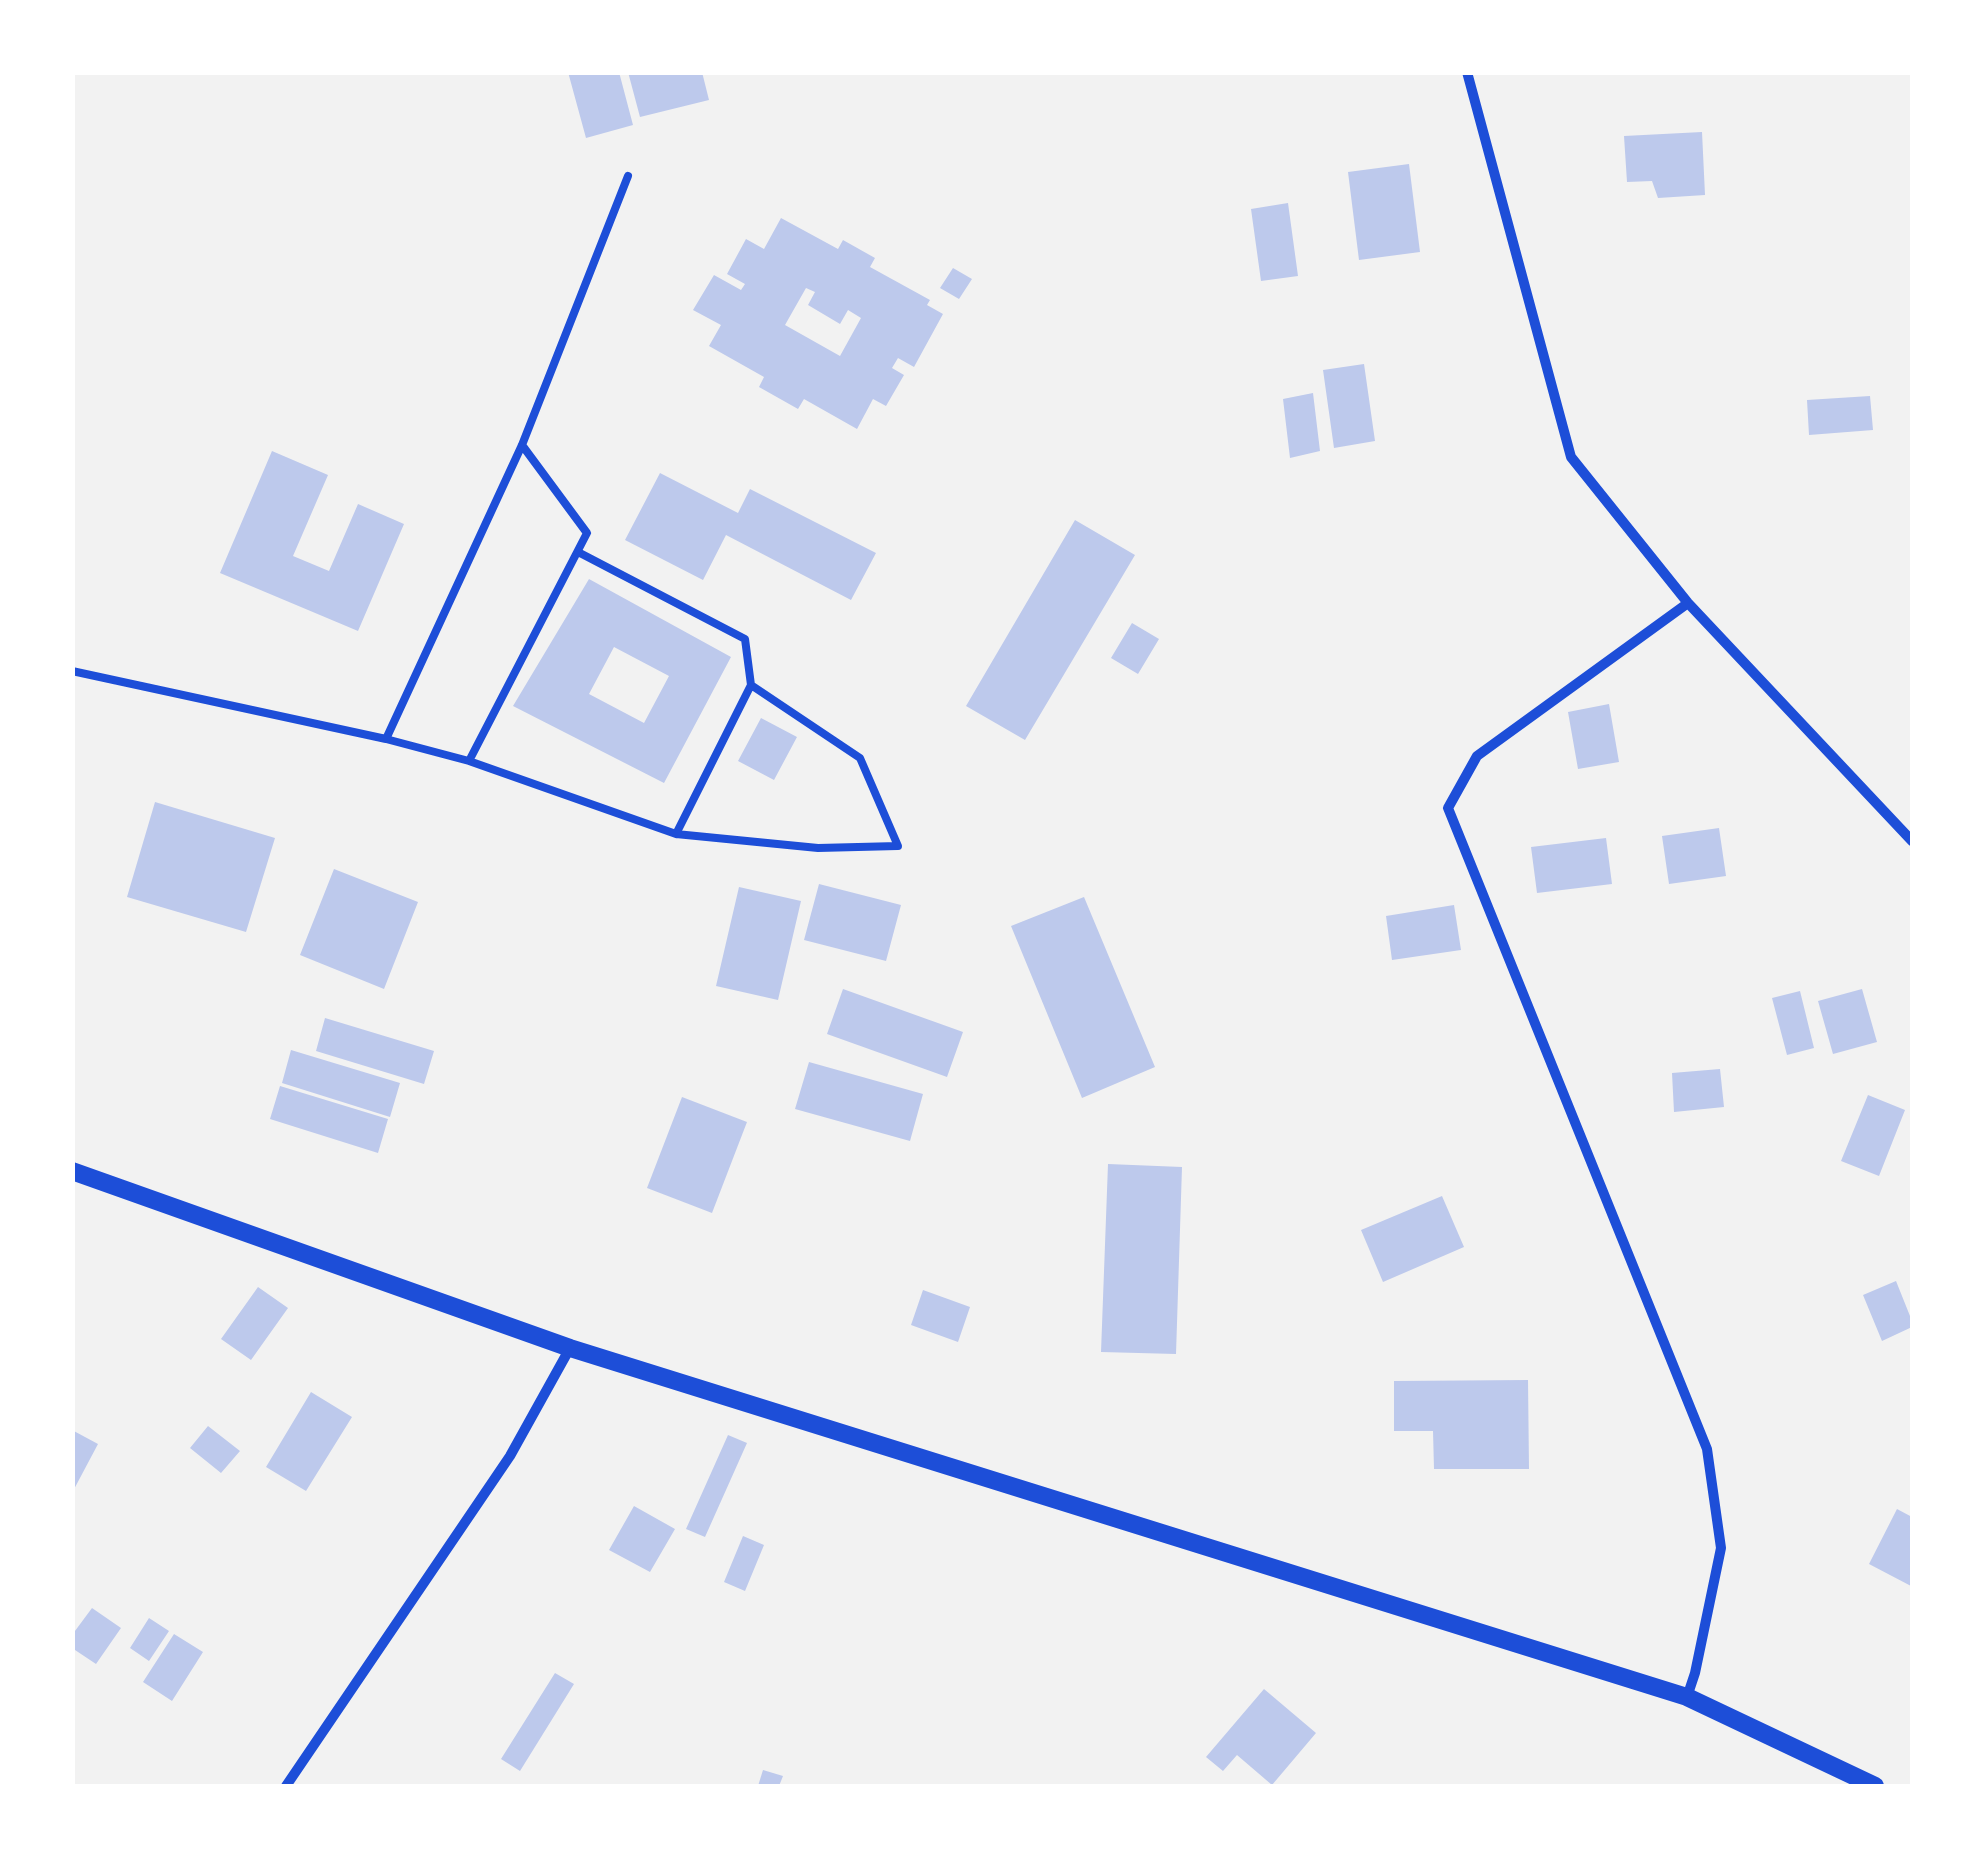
<!DOCTYPE html>
<html>
<head>
<meta charset="utf-8">
<style>
	body { margin:0 }
	#map { position:relative; width:1985px; height:1859px; overflow:hidden; background:#f2f2f2; font-family:"Fira Sans Condensed",sans-serif }
	canvas { display:block }
	.frame { position:absolute; inset:0; border:75px solid #fff; pointer-events:none }
</style>
</head>
<body>
<div id="map">
<canvas width="1985" height="1859"></canvas>
<div class="frame"></div>
</div>
<script>
const c = document.querySelector('canvas').getContext('2d');
c.lineJoin = 'round';
function paint(path, color) {
  c.fillStyle = color;
  c.fill(path, 'evenodd');
}
function shape(rows) {
  const path = new Path2D();
  for (const r of rows) {
    path.moveTo(r[0], r[1]);
    for (let i = 2; i < r.length; i += 2) path.lineTo(r[i], r[i + 1]);
  }
  return path;
}
function strokePath(path, color, width, dash) {
  c.strokeStyle = color;
  c.lineWidth = width;
  c.lineCap = dash ? 'butt' : 'round';
  c.setLineDash(dash || []);
  c.stroke(path);
}
const building = shape([
	[568,72,619,72,633,125,586,138],
	[628,72,702,72,709,100,640,117],
	[1702,132,1705,195,1658,198,1652,181,1627,182,1624,136],
	[1409,164,1420,252,1359,260,1348,172],
	[1288,203,1298,276,1261,281,1251,209],
	[781,218,838,249,843,240,875,258,870,267,930,300,927,305,943,314,914,367,898,358,892,368,904,375,886,406,873,399,857,429,804,399,798,409,759,387,764,377,709,346,721,325,693,310,714,275,741,290,745,284,727,274,746,239,764,249],
	[806,288,815,292,808,305,840,324,848,310,861,318,840,356,785,325],
	[953,268,972,279,959,299,940,288],
	[1364,364,1375,441,1334,448,1323,370],
	[1313,393,1320,451,1290,458,1283,399],
	[1870,396,1873,430,1809,435,1807,400],
	[272,451,328,475,293,556,329,571,358,504,404,524,358,631,220,573],
	[660,473,738,513,750,489,876,553,851,600,726,535,703,580,625,540],
	[1075,520,1135,555,1025,740,966,706],
	[589,579,731,657,664,783,513,706],
	[614,647,669,676,644,723,589,694],
	[1132,623,1159,639,1138,674,1111,658],
	[1609,704,1619,762,1578,769,1568,712],
	[761,718,797,737,774,780,738,761],
	[155,802,275,838,246,932,127,897],
	[1719,828,1726,876,1669,884,1662,836],
	[1606,838,1612,884,1537,893,1531,847],
	[334,869,418,902,384,989,300,955],
	[819,884,901,905,886,961,804,940],
	[739,887,801,901,778,1000,716,986],
	[1084,897,1155,1067,1082,1098,1011,926],
	[1454,905,1461,950,1392,960,1386,916],
	[843,989,963,1032,947,1077,827,1034],
	[1862,989,1877,1042,1833,1054,1818,1001],
	[1800,991,1814,1048,1787,1055,1772,998],
	[325,1018,434,1051,424,1084,316,1051],
	[291,1050,400,1083,390,1117,282,1083],
	[809,1062,923,1094,910,1141,795,1109],
	[1720,1069,1724,1107,1674,1112,1672,1073],
	[280,1086,388,1119,378,1153,270,1119],
	[1868,1095,1905,1110,1879,1176,1841,1161],
	[682,1097,747,1122,712,1213,647,1188],
	[1108,1164,1182,1167,1176,1354,1101,1352],
	[1442,1196,1464,1247,1383,1282,1361,1230],
	[1896,1281,1912,1321,1912,1327,1882,1341,1863,1295],
	[258,1287,288,1308,251,1360,221,1339],
	[923,1290,970,1307,958,1342,911,1325],
	[1528,1380,1529,1469,1434,1469,1433,1431,1394,1431,1394,1381],
	[311,1392,352,1417,306,1491,266,1467],
	[208,1426,240,1451,221,1473,190,1448],
	[72,1430,98,1444,72,1493],
	[728,1435,747,1443,705,1537,686,1529],
	[634,1506,675,1529,650,1572,609,1550],
	[1897,1509,1912,1517,1911,1586,1869,1564],
	[743,1536,764,1545,745,1591,724,1582],
	[92,1608,121,1628,96,1664,72,1648,72,1635],
	[149,1618,169,1631,149,1661,130,1648],
	[174,1634,203,1652,172,1701,143,1682],
	[555,1673,574,1684,520,1771,501,1759],
	[1264,1689,1316,1733,1272,1785,1237,1755,1223,1771,1206,1757],
	[763,1770,783,1776,779,1786,758,1786]
]);
const service = shape([
	[72,671,386,739,522,445,628,176],
	[386,739,469,761,676,834,818,848,898,846,860,758,751,685,745,639,578,552],
	[469,761,587,533,522,445],
	[676,834,751,685]
]);
const minor = shape([
	[1467,72,1571,457,1688,603,1912,841],
	[1687,1697,1695,1673,1721,1548,1707,1449,1448,808,1477,756,1688,603],
	[286,1786,510,1456,570,1348]
]);
const tertiary = shape([
	[72,1171,570,1348,1687,1697,1875,1786]
]);
paint(building, '#bdc9ec');
strokePath(service, '#1d4ed8', 8);
strokePath(minor, '#1d4ed8', 10);
strokePath(tertiary, '#1d4ed8', 18);
</script>
</body>
</html>
